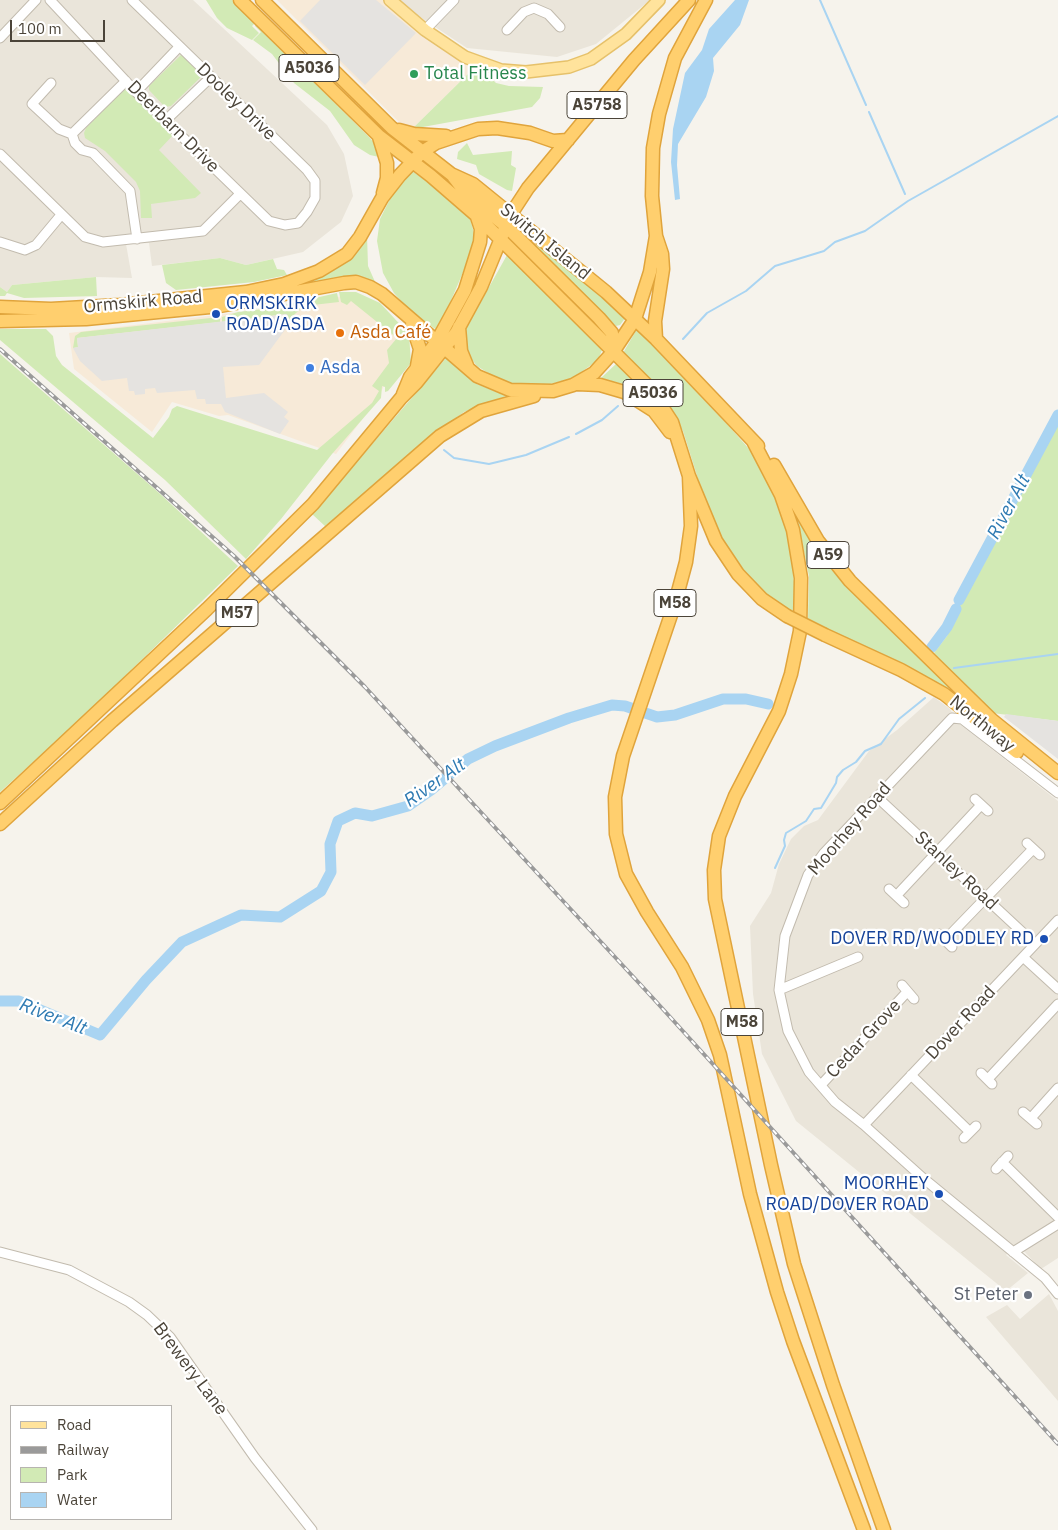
<!DOCTYPE html>
<html>
<head>
<meta charset="utf-8">
<style>
	body { margin:0 }
	#map { position:relative; width:1058px; height:1530px; overflow:hidden; background:#f6f3ec; font-family:"IBM Plex Sans",sans-serif }
	canvas { display:block }
	.legend { position:absolute; left:10px; top:1405px; width:162px; height:115px; box-sizing:border-box; background:#fff; border:1px solid #b7b4b0; margin:0; padding:6px 9px; list-style:none; font-size:15px; color:#4b4439 }
	.legend li { display:flex; align-items:center; gap:10px; height:25px }
	.legend b { width:25px; border:1px solid #b7b4b0 }
	.scale { position:absolute; left:10px; top:20px; width:95px; height:22px; box-sizing:border-box; border:2px solid #4b4439; border-top:0; padding-left:6px; font-size:15px; line-height:18px; white-space:nowrap; color:#4b4439; -webkit-text-stroke:4px #fff; paint-order:stroke }
</style>
</head>
<body>
<div id="map">
<canvas width="1058" height="1530"></canvas>
<ul class="legend">
<li><b style="height:6px;background:#ffe39c"></b>Road</li>
<li><b style="height:6px;background:#9a9a9a"></b>Railway</li>
<li><b style="height:14px;background:#d2eab5"></b>Park</li>
<li><b style="height:14px;background:#a9d4f2"></b>Water</li>
</ul>
<div class="scale">100 m</div>
</div>
<script>
const c = document.querySelector('canvas').getContext('2d');
c.lineJoin = 'round';
function paint(path, color) {
  c.fillStyle = color;
  c.fill(path, 'evenodd');
}
function shape(rows) {
  const path = new Path2D();
  for (const r of rows) {
    path.moveTo(r[0], r[1]);
    for (let i = 2; i < r.length; i += 2) path.lineTo(r[i], r[i + 1]);
  }
  return path;
}
function strokePath(path, color, width, dash) {
  c.strokeStyle = color;
  c.lineWidth = width;
  c.lineCap = dash ? 'butt' : 'round';
  c.setLineDash(dash || []);
  c.stroke(path);
}
function label(font, color, halo, rows, align = 'center') {
  c.font = font + ' "IBM Plex Sans",sans-serif';
  c.lineWidth = 4.5;
  c.setLineDash([]);
  c.textBaseline = 'middle';
  c.strokeStyle = halo;
  c.fillStyle = color;
  for (const [text, x, y, turn = 0] of rows) {
    c.save();
    c.translate(x, y);
    c.rotate((+turn || 0) * Math.PI / 180);
    c.textAlign = isNaN(turn) ? turn : align;
    if (halo) c.strokeText(text, 0, 0);
    c.fillText(text, 0, 0);
    c.restore();
  }
}
const residential = shape([
	[0,0,193,0,327,125,344,154,353,196,341,222,303,252,246,265,220,258,152,266,149,243,126,244,132,278,96,277,12,285,7,292,0,287],
	[400,0,650,0,596,44,557,57,467,48,411,11],
	[934,697,950,709,957,722,1058,801,1058,914,1053,919,1058,924,1058,1219,1014,1245,1006,1255,1028,1273,1006,1291,796,1121,762,1054,753,994,750,926,771,893,779,864,791,839,804,826,818,820,869,751,897,730],
	[1058,1225,1058,1258,1041,1269,1020,1247],
	[1049,1294,1058,1311,1058,1401,986,1317,1007,1305,1020,1319]
]);
const commercial = shape([
	[277,0,386,0,452,56,473,69,412,129,399,122],
	[352,294,403,341,379,397,336,454,228,415,219,416,172,402,152,432,74,369,69,333,298,305]
]);
const green = shape([
	[206,0,232,0,255,23,252,26,259,33,252,40,227,28,217,18],
	[256,24,369,137,377,146,379,157,370,155,354,145,330,111,294,83,272,54,253,40,261,32,255,26],
	[182,54,203,75,171,106,165,107,149,90,149,86],
	[473,69,488,75,496,83,509,86,543,87,540,98,532,107,412,129],
	[127,86,175,133,159,150,201,193,195,198,151,204,152,218,141,218,140,191,136,182,105,151,85,138,84,133,86,128],
	[467,143,473,155,512,151,511,165,516,168,512,191,507,190,479,174,476,165,457,159,458,152],
	[412,171,451,199,470,218,475,237,470,256,438,331,409,310,394,293,383,273,377,241,380,219,393,193],
	[367,235,368,266,376,284,295,286,350,260],
	[538,243,626,317,620,325,616,326,532,244],
	[507,255,602,350,598,360,573,378,547,385,525,386,501,381,477,366,466,352,464,332],
	[220,258,246,265,273,259,277,269,284,270,287,275,254,282,176,290,166,283,162,265],
	[96,277,97,296,24,298,7,293,5,296,0,296,0,287,7,292,12,285],
	[339,292,356,292,380,303,409,334,411,363,388,391,385,392,385,387,382,386,381,398,332,454,281,519,246,559,165,480,0,340,0,329,46,329,53,336,56,356,62,365,153,438,169,417,172,409,177,406,317,450,372,403,379,391,372,386,389,363,387,350,397,338,351,301,347,305,341,302],
	[337,293,339,302,304,306,288,320,286,314,222,322,222,317,238,312,271,308],
	[220,317,220,322,77,338,78,347,73,348,75,336,81,332],
	[637,329,727,424,750,450,772,486,789,529,797,613,777,603,754,586,729,551,710,517,683,431,664,396,623,353],
	[0,354,158,492,238,566,83,717,0,792],
	[446,358,477,384,506,396,464,412,434,434,326,527,312,514],
	[617,363,640,384,652,400,622,384,601,378],
	[1058,422,1058,721,992,713,934,653,947,636,965,594,996,541],
	[797,517,828,563,865,604,950,687,946,691,808,620,809,576]
]);
const parking = shape([
	[320,0,376,0,416,33,365,85,300,21],
	[287,314,288,320,284,324,287,327,259,365,223,367,226,398,264,393,288,412,284,417,289,421,280,434,225,412,221,404,206,404,205,399,197,399,195,390,157,393,155,388,145,389,145,394,135,395,134,391,129,391,127,378,102,381,80,361,73,348,78,347,77,338],
	[1006,714,1058,721,1058,759,1004,717]
]);
const water = shape([
	[735,0,749,0,740,25,713,58,714,71,706,97,678,144,677,165,680,199,675,200,671,162,673,129,685,73,702,50,709,29]
]);
const stream = shape([
	[820,0,866,105],
	[869,112,905,194],
	[683,339,707,313,746,291,775,266,824,251,835,242,865,231,908,201,1058,116],
	[576,434,602,420,618,406],
	[444,450,454,458,489,464,526,455,569,437],
	[954,668,1058,654],
	[775,868,785,846,784,840,786,833,806,821,814,809,821,808,836,783,837,777,843,770,856,762,865,751,881,744,899,719,925,698]
]);
const river = shape([
	[959,600,1058,415],
	[932,647,947,627,956,609],
	[0,1001,19,1001,100,1035,146,980,182,942,241,915,280,917,321,891,331,872,330,844,338,821,355,813,372,816,408,806,431,790,468,759,495,746,569,718,612,705,625,706,657,717,675,715,723,699,746,699,768,704]
]);
const minor = shape([
	[50,0,136,92,269,221,285,225,298,223,307,212,315,198,315,181,307,170,132,0],
	[425,30,454,0],
	[507,30,524,12,534,8,548,14,560,27],
	[0,38,36,0],
	[126,81,72,134,75,143,82,150,93,153,130,191,137,239],
	[51,83,32,104,59,129,72,134],
	[136,92,179,47],
	[166,120,210,78],
	[0,154,85,237,103,242,203,231,240,194],
	[0,242,25,250,36,245,61,215],
	[1058,793,962,719,952,718,824,853,808,875,785,936,779,990,788,1031,809,1072,835,1102,864,1125,923,1178,1045,1278,1058,1294],
	[877,797,1035,944],
	[975,799,988,811],
	[1027,843,1040,855],
	[889,889,904,903],
	[897,895,981,805],
	[939,934,952,947],
	[946,939,1032,850],
	[1023,957,1058,989],
	[902,985,914,999],
	[779,990,858,957],
	[981,1073,992,1084],
	[911,1075,970,1132],
	[988,1079,1058,1004],
	[821,1085,907,992],
	[1023,1112,1037,1124],
	[1031,1118,1058,1088],
	[864,1125,1058,920],
	[964,1138,976,1126],
	[1002,1162,1058,1217],
	[996,1169,1008,1156],
	[0,1252,69,1270,129,1302,147,1315,170,1337,255,1458,312,1530],
	[1013,1252,1058,1224]
]);
const major = shape([
	[390,0,425,30,465,57,501,70,526,72,569,67,591,59,626,34,659,0]
]);
const highway = shape([
	[240,0,379,136,431,176,476,215,649,387,672,422,689,476,716,541,738,574,762,599,787,616],
	[262,0,392,128,451,174,473,184,606,292,656,339,758,446],
	[399,130,414,134,446,136],
	[379,137,387,163,387,178,383,193],
	[453,176,466,193,506,226,599,318,612,333,613,352],
	[0,307,51,309,120,305,246,292,284,284,319,271,347,254,360,237,382,198,400,175,422,152,436,143,478,129,497,128,530,133,553,141,568,140],
	[0,321,86,319,220,306,344,283,356,282,370,287,382,294,477,376,510,390,553,391,573,385,594,373,613,352,635,319,650,272,656,236],
	[412,325,420,349,417,366],
	[459,327,461,351,468,368],
	[656,339,655,321,663,269,662,254,656,236,652,196,653,148,659,114,675,58,706,0],
	[577,384,600,385,624,392,654,411,670,432],
	[403,394,410,377,436,343,465,290,480,242,481,229,477,217],
	[753,441,781,495,793,530,801,578,800,631,791,674,779,711,735,796,719,836,714,870,715,899,771,1165,794,1264,833,1385,884,1530],
	[774,465,818,541,850,581,992,720,1058,773],
	[689,476,691,526,686,562,675,603,623,756,615,797,616,834,626,874,647,912,682,967,708,1020,720,1055,750,1194,777,1292,793,1341,864,1530],
	[825,635,901,670,944,694,1017,752],
	[0,803,207,609,313,504,401,398,416,383,456,333,481,287,511,214,528,188,634,60,689,0],
	[0,824,112,721,440,436,481,411,534,396]
]);
const rail = shape([
	[0,349,234,556,365,687,651,996,1058,1444]
]);
const highwayBridge = shape([
	[787,616,825,635]
]);
const markers = [
	[414,74,5,"#2e9e5b"],
	[216,314,5,"#1a4fb4"],
	[340,333,5,"#e8710a"],
	[310,368,5,"#3f7fe0"],
	[1044,939,5,"#1a4fb4"],
	[939,1194,5,"#1a4fb4"],
	[1028,1295,5,"#6b7280"]
];
const shields = [
	[309,68,60],
	[597,105,60],
	[653,393,60],
	[828,555,42],
	[675,603,42],
	[237,613,42],
	[742,1022,42]
];
const shieldNames = [
	["A5036",309,68],
	["A5758",597,105],
	["A5036",653,393],
	["A59",828,555],
	["M58",675,603],
	["M57",237,613],
	["M58",742,1022]
];
const leisureNames = [
	["Total Fitness",424,74]
];
const streetNames = [
	["Dooley Drive",236,102,44],
	["Deerbarn Drive",173,127,45],
	["Switch Island",545,242,39],
	["Ormskirk Road",143,302,-5],
	["Northway",982,724,39],
	["Moorhey Road",850,829,-49],
	["Stanley Road",956,871,43],
	["Dover Road",961,1023,-47],
	["Cedar Grove",864,1039,-47],
	["Brewery Lane",190,1369,53]
];
const transitNames = [
	["ORMSKIRK",226,304,"left"],
	["ROAD/ASDA",226,325,"left"],
	["DOVER RD/WOODLEY RD",1034,939],
	["MOORHEY",929,1184],
	["ROAD/DOVER ROAD",929,1205]
];
const foodNames = [
	["Asda Café",350,333]
];
const shopNames = [
	["Asda",320,368]
];
const worshipNames = [
	["St Peter",1018,1295]
];
const waterNames = [
	["River Alt",1009,507,-62],
	["River Alt",435,783,-35],
	["River Alt",53,1017,21]
];
paint(residential, '#eae5da');
paint(commercial, '#f7ead8');
paint(green, '#d2eab5');
paint(parking, '#e5e3e0');
paint(water, '#a9d4f2');
strokePath(stream, '#a9d4f2', 2);
strokePath(river, '#a9d4f2', 11);
strokePath(minor, '#c2bbae', 11);
strokePath(major, '#e6c16a', 14);
strokePath(highway, '#e0a43c', 15);
strokePath(minor, '#fff', 9);
strokePath(major, '#ffe39c', 11);
strokePath(highway, '#ffcf6e', 12);
strokePath(rail, '#9a9a9a', 4);
strokePath(rail, '#fff', 2, [5.5]);
strokePath(highwayBridge, '#e0a43c', 15, []);
strokePath(highwayBridge, '#ffcf6e', 12);
for (const [x, y, r, color] of markers) {
  const dot = new Path2D();
  dot.arc(x, y, r, 0, 2 * Math.PI);
  c.fillStyle = color;
  c.fill(dot);
  strokePath(dot, '#fff', 2);
}
for (const [x, y, w] of shields) {
  const box = new Path2D();
  box.roundRect(x - w / 2, y - 13.5, w, 27, 4);
  c.fillStyle = '#fff';
  c.fill(box);
  strokePath(box, '#4b4439', 1);
}
label('bold 16px', '#4b4439', null, shieldNames);
label('18px', '#27864d', '#fff', leisureNames, 'left');
label('18px', '#4b4439', '#fff', streetNames);
label('18px', '#164399', '#fff', transitNames, 'right');
label('18px', '#c56008', '#fff', foodNames, 'left');
label('18px', '#366cbe', '#fff', shopNames, 'left');
label('18px', '#5b616d', '#fff', worshipNames, 'right');
label('italic 19px', '#2e7ab2', '#fff', waterNames);
</script>
</body>
</html>
